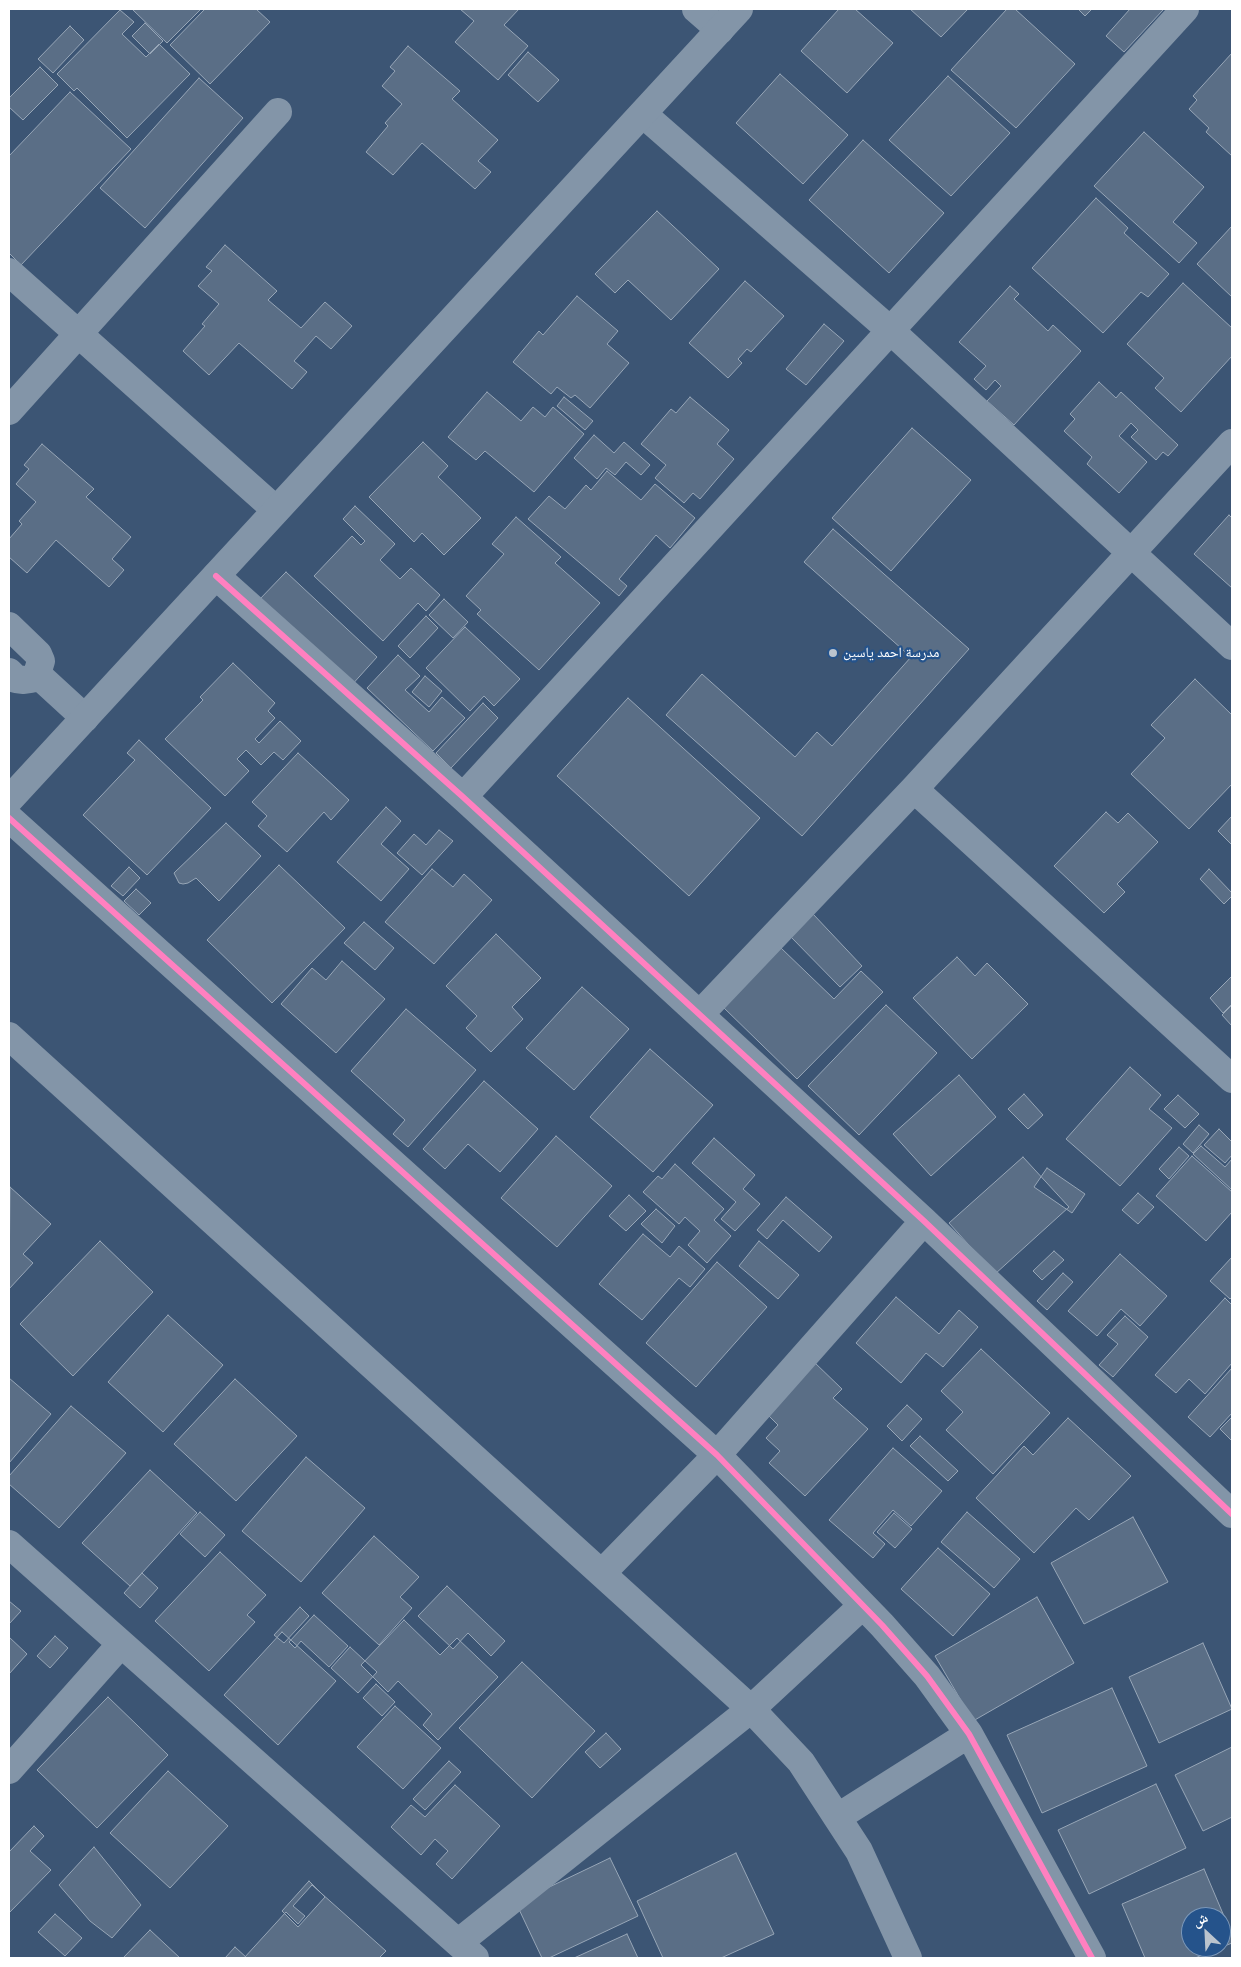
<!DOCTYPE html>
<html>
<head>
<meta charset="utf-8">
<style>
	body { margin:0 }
	#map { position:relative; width:1241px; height:1967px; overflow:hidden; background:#3c5574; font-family:"Golos Text","Noto Naskh Arabic",sans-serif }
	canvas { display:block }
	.frame { position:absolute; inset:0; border:10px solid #fff; pointer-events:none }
	.north { position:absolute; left:1181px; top:1907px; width:50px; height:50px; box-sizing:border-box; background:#25538b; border:1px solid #7c98b9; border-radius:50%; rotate:335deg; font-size:14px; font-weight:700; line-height:20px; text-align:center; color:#fff }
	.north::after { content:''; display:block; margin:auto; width:18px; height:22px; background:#bbc4ce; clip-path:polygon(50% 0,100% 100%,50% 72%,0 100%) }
</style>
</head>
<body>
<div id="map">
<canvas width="1241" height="1967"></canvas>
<div class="frame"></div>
<div class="north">ش</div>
</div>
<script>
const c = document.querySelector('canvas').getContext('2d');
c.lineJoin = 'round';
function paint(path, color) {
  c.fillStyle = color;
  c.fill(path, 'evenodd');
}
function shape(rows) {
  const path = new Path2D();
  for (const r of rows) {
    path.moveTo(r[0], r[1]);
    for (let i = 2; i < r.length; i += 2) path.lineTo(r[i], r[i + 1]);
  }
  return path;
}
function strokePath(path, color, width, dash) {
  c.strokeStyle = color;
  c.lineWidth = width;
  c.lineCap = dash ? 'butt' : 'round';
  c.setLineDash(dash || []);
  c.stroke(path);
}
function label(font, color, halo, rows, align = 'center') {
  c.font = font + ' "Golos Text","Noto Naskh Arabic",sans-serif';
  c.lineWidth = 4.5;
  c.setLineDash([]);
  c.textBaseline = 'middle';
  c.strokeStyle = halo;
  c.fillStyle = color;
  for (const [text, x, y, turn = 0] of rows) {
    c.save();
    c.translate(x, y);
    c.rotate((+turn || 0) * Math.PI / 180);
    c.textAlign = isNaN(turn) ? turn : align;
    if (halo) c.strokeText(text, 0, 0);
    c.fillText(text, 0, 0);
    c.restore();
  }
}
const building = shape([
	[132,9,201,9,167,43,132,9],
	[205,9,256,9,270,22,210,84,170,45,205,9],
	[460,9,519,9,504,25,528,46,498,80,455,42,474,21,460,9],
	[839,9,855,9,893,43,847,93,801,51,839,9],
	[910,9,968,9,941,37,910,9],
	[1007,9,1015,9,1075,64,1016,128,951,70,1007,9],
	[1078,9,1092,9,1085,16,1078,9],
	[1130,9,1161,9,1163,10,1124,52,1106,36,1130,9],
	[120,10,134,22,122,34,146,57,159,44,190,74,127,138,77,88,74,91,57,74,120,10],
	[145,23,163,41,150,54,132,36,145,23],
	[70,26,84,40,53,73,38,59,70,26],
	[408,46,460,91,452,99,498,140,478,161,491,172,475,189,422,143,393,175,366,152,388,126,385,123,402,104,382,86,395,71,390,67,408,46],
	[528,52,559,80,538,102,508,75,528,52],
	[1232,53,1232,156,1206,132,1209,128,1189,109,1197,100,1193,96,1232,53],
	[40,67,58,85,23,120,9,107,9,98,40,67],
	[780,74,848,135,803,184,736,123,780,74],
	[948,76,1010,133,951,196,889,140,948,76],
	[199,78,243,118,145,228,100,188,199,78],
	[70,92,131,149,21,265,9,253,9,156,70,92],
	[1144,132,1204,187,1173,222,1197,243,1179,263,1094,186,1144,132],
	[863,140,944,213,889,273,809,200,863,140],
	[1096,198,1128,228,1124,233,1169,274,1148,297,1141,292,1103,333,1032,268,1096,198],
	[657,211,719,269,671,320,628,280,615,293,595,274,657,211],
	[1232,226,1232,297,1197,264,1232,226],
	[225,245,277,291,268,300,301,328,325,302,352,326,331,349,316,336,294,361,307,372,292,389,239,343,209,375,183,351,205,326,202,324,219,304,198,286,212,271,206,267,225,245],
	[745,281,784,316,751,352,747,349,738,359,742,363,728,378,689,343,745,281],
	[1183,283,1232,328,1232,356,1181,412,1155,388,1164,378,1127,344,1183,283],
	[1010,286,1019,294,1014,299,1048,331,1053,325,1081,351,1014,425,987,401,1001,386,995,380,986,390,974,379,986,366,959,342,1010,286],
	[577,296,618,331,607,344,629,363,590,408,575,395,571,398,557,387,551,394,513,362,539,331,543,335,577,296],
	[824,324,844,341,806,385,786,369,824,324],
	[1099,382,1116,398,1121,392,1178,445,1168,456,1163,452,1156,460,1131,437,1138,430,1131,423,1119,436,1147,462,1119,493,1087,464,1092,457,1064,431,1075,419,1070,414,1099,382],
	[487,392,521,421,533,407,545,417,553,407,584,434,534,492,485,451,476,460,448,437,487,392],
	[564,397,593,421,585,430,557,406,564,397],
	[690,397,729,430,717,444,734,459,700,499,693,493,684,503,655,478,666,465,641,444,671,409,676,413,690,397],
	[912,428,971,480,891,571,832,518,912,428],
	[594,435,614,453,624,442,650,465,641,475,626,462,615,475,606,468,597,479,574,458,594,435],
	[423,442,448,466,438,477,481,518,444,555,422,533,414,542,369,497,423,442],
	[42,444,94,489,86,497,131,537,112,559,124,570,109,587,56,540,27,573,9,557,9,539,22,524,19,521,36,502,16,484,29,469,24,465,42,444],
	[607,471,641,500,655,484,695,518,670,548,656,535,619,579,627,586,619,596,528,519,549,496,565,509,586,485,591,490,607,471],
	[355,506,395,544,380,560,400,579,411,568,440,595,426,611,418,603,383,641,314,576,352,536,361,545,365,541,343,519,355,506],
	[1229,515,1232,518,1232,588,1194,554,1229,515],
	[516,517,561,557,555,563,600,603,539,670,477,614,481,610,466,596,504,554,492,544,516,517],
	[833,529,969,649,802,836,666,715,702,674,795,757,817,732,832,746,911,657,804,562,833,529],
	[286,572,377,657,350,687,258,601,286,572],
	[444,599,468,622,453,638,429,615,444,599],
	[426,616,438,628,410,658,398,646,426,616],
	[465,627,520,679,494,706,484,696,470,711,426,668,465,627],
	[398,655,420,676,405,690,429,712,442,697,465,718,433,751,367,688,398,655],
	[233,663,275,703,268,711,275,718,255,739,259,743,280,721,301,741,283,760,274,752,261,765,246,750,237,759,249,771,225,796,165,739,203,700,200,697,233,663],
	[425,676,442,691,429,707,412,692,425,676],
	[1195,679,1232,715,1232,784,1189,829,1131,774,1165,738,1151,725,1195,679],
	[628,698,760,818,689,896,557,776,628,698],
	[483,703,498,718,451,768,436,753,483,703],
	[139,740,211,808,147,875,83,815,135,760,127,753,139,740],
	[298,753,349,800,331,820,324,812,287,852,258,826,267,816,252,802,298,753],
	[386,807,401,821,381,844,409,869,381,901,337,862,386,807],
	[1106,812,1118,823,1128,813,1158,842,1117,884,1125,892,1104,913,1054,866,1106,812],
	[1232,816,1232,845,1218,831,1232,816],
	[226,823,261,856,219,901,196,878,188,883,183,884,179,883,174,873,226,823],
	[439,830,453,841,422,875,397,853,414,834,426,845,439,830],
	[279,865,345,928,272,1003,207,940,279,865],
	[129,867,140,878,123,896,111,886,129,867],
	[432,869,453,887,464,874,492,900,434,964,385,922,432,869],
	[1209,869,1232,893,1232,896,1224,904,1200,879,1209,869],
	[136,889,151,903,139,915,124,901,136,889],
	[813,914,862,966,840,987,790,936,813,914],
	[364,922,394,948,375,970,344,943,364,922],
	[496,934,541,978,512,1007,523,1019,491,1052,466,1028,477,1016,446,986,496,934],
	[781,948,834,999,861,971,883,992,797,1079,723,1007,781,948],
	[957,957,975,976,987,963,1028,1004,972,1059,913,998,957,957],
	[342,961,385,999,336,1053,281,1004,312,968,326,980,342,961],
	[1232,976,1232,1004,1223,1013,1210,998,1232,976],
	[582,987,629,1029,574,1090,526,1048,582,987],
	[886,1005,937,1053,859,1135,808,1086,886,1005],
	[1232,1005,1232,1026,1222,1015,1232,1005],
	[406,1009,476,1070,408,1147,393,1134,405,1120,351,1071,406,1009],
	[650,1049,713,1105,653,1172,590,1117,650,1049],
	[1130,1067,1161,1095,1149,1109,1172,1128,1120,1186,1066,1139,1130,1067],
	[959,1075,996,1117,931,1176,893,1134,959,1075],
	[484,1081,538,1129,500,1172,468,1144,445,1169,423,1149,484,1081],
	[1024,1094,1043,1115,1028,1129,1008,1109,1024,1094],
	[1178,1095,1199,1114,1185,1128,1164,1109,1178,1095],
	[1199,1125,1209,1134,1193,1153,1183,1144,1199,1125],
	[1219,1129,1232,1142,1232,1155,1225,1163,1204,1145,1219,1129],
	[556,1136,612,1186,557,1247,501,1198,556,1136],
	[714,1138,755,1175,743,1189,760,1204,735,1231,721,1219,736,1202,692,1163,714,1138],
	[1201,1146,1225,1167,1232,1159,1232,1190,1193,1154,1201,1146],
	[1179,1147,1189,1156,1169,1179,1159,1169,1179,1147],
	[1192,1156,1232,1192,1232,1212,1206,1241,1156,1196,1192,1156],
	[1023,1157,1069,1207,995,1274,949,1223,1023,1157],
	[675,1164,724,1209,714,1220,731,1236,707,1263,688,1245,700,1231,685,1217,679,1224,643,1192,658,1176,662,1179,675,1164],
	[1047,1168,1085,1194,1072,1213,1034,1187,1047,1168],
	[10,1187,51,1224,23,1254,33,1263,9,1289,10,1187],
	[1138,1193,1154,1207,1138,1224,1122,1210,1138,1193],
	[629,1195,646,1211,626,1231,609,1216,629,1195],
	[786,1197,832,1237,819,1252,783,1220,767,1239,757,1230,786,1197],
	[656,1209,675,1226,662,1243,641,1224,656,1209],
	[643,1234,670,1257,679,1246,705,1269,690,1287,679,1278,642,1320,599,1284,643,1234],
	[100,1241,153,1292,73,1376,20,1324,100,1241],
	[759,1241,799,1275,778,1299,739,1266,759,1241],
	[1054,1251,1064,1260,1042,1280,1033,1271,1054,1251],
	[1120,1254,1167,1296,1140,1326,1121,1309,1097,1336,1068,1311,1120,1254],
	[1232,1257,1232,1297,1230,1299,1210,1281,1232,1257],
	[717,1262,767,1307,696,1387,646,1343,717,1262],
	[1063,1273,1073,1282,1047,1310,1037,1301,1063,1273],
	[896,1297,939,1334,959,1310,978,1327,943,1367,926,1353,901,1383,856,1343,896,1297],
	[1225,1298,1232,1305,1232,1363,1205,1394,1189,1379,1176,1393,1155,1375,1225,1298],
	[168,1315,223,1365,163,1432,108,1382,168,1315],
	[1125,1316,1148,1337,1113,1377,1099,1365,1118,1344,1107,1335,1125,1316],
	[981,1349,1050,1413,993,1474,946,1430,963,1412,941,1391,981,1349],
	[813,1361,842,1389,833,1398,868,1429,805,1496,769,1463,780,1451,766,1438,778,1425,765,1412,813,1361],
	[1232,1368,1232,1413,1210,1437,1188,1417,1232,1368],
	[9,1378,51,1414,9,1463,9,1378],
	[235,1379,297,1436,236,1501,174,1444,235,1379],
	[907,1405,922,1419,902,1441,887,1426,907,1405],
	[71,1406,126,1453,59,1528,9,1484,9,1476,71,1406],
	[1232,1417,1232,1441,1220,1429,1232,1417],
	[1068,1418,1131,1476,1089,1520,1076,1508,1034,1553,976,1498,1024,1446,1033,1455,1068,1418],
	[920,1436,958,1471,948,1481,910,1446,920,1436],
	[893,1448,942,1491,911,1526,893,1510,873,1533,885,1544,873,1558,829,1520,893,1448],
	[306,1457,365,1508,301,1582,242,1531,306,1457],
	[150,1470,197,1513,130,1586,82,1543,150,1470],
	[200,1512,225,1535,205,1557,180,1534,200,1512],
	[967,1512,1020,1559,994,1588,941,1542,967,1512],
	[894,1513,912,1529,895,1548,877,1532,894,1513],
	[1133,1517,1168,1582,1084,1624,1051,1563,1133,1517],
	[374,1536,419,1577,400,1597,412,1608,379,1645,322,1593,374,1536],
	[938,1548,990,1594,953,1636,901,1589,938,1548],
	[220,1552,266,1595,247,1615,255,1622,209,1671,155,1621,220,1552],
	[142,1573,158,1588,140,1608,124,1593,142,1573],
	[447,1586,505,1641,491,1656,468,1633,453,1649,418,1616,447,1586],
	[1037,1597,1074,1663,973,1721,935,1656,1037,1597],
	[9,1601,21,1611,9,1624,9,1601],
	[300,1607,309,1616,284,1643,274,1635,300,1607],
	[314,1615,348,1646,329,1667,301,1641,295,1648,289,1642,314,1615],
	[404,1620,440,1655,457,1638,498,1677,438,1740,423,1725,432,1714,398,1681,388,1692,361,1665,404,1620],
	[282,1632,336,1681,278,1745,224,1695,282,1632],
	[55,1636,68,1648,50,1668,37,1656,55,1636],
	[9,1637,27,1654,9,1674,9,1637],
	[1203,1643,1232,1709,1159,1743,1129,1677,1203,1643],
	[350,1647,377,1672,358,1693,331,1668,350,1647],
	[522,1662,595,1731,532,1798,459,1728,522,1662],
	[376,1684,395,1702,382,1716,363,1698,376,1684],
	[1112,1688,1147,1766,1042,1813,1007,1735,1112,1688],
	[108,1697,168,1755,97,1828,37,1770,108,1697],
	[395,1706,441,1748,403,1789,357,1747,395,1706],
	[606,1733,621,1749,600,1768,585,1752,606,1733],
	[1232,1747,1232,1817,1203,1831,1175,1775,1232,1747],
	[449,1761,461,1772,425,1810,413,1799,449,1761],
	[168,1771,228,1826,170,1888,110,1833,168,1771],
	[1156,1784,1186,1848,1089,1894,1058,1830,1156,1784],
	[455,1785,500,1826,452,1879,436,1864,448,1851,435,1839,421,1855,391,1827,411,1805,425,1817,455,1785],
	[34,1826,44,1836,30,1851,51,1870,9,1913,9,1852,34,1826],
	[94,1847,141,1905,112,1938,90,1921,59,1885,94,1847],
	[736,1853,774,1934,721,1958,663,1958,637,1901,736,1853],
	[610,1858,638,1916,549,1958,542,1958,516,1903,610,1858],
	[1204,1869,1232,1935,1232,1943,1195,1958,1145,1958,1122,1904,1204,1869],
	[1191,1917,1221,1917,1221,1947,1191,1947,1191,1917],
	[309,1881,325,1897,298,1927,282,1911,309,1881],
	[312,1885,386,1951,379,1958,244,1958,286,1912,298,1924,305,1916,293,1906,312,1885],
	[55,1914,82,1938,65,1956,38,1932,55,1914],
	[150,1930,180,1958,123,1958,150,1930],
	[627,1934,638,1958,574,1958,627,1934],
	[235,1947,247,1958,225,1958,235,1947]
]);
const minor = shape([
	[696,9,720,30],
	[643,114,891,331,1232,646],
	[9,272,276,510],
	[9,411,278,112],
	[216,576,463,797,924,1221,1232,1514],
	[9,626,38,654,41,661,37,674,31,679,24,680,16,679,9,672],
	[37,674,85,718],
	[914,789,1232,1079],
	[463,797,1185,9],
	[9,818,717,1455,882,1625,927,1676,969,1734,1092,1958],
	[700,1014,914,789,1232,443],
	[9,1036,751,1709,801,1762,859,1851,908,1958],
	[9,1544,475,1958],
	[602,1573,717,1455,924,1221],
	[9,1770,121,1644],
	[838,1817,969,1734],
	[459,1942,751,1709,862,1606]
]);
const tertiary = shape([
	[9,800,739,9]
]);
const cycleway = shape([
	[216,576,463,797,924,1221,1232,1514],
	[9,818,717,1455,882,1625,927,1676,969,1734,1092,1958]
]);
const markers = [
	[833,653,5,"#bbc4ce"]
];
const poiNames = [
	["مدرسة احمد ياسين",843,653]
];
paint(building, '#5a6e86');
strokePath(building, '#97a6b7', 1);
strokePath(minor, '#8395a8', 28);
strokePath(tertiary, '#8395a8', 28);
strokePath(cycleway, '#ff80c0', 6);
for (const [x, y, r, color] of markers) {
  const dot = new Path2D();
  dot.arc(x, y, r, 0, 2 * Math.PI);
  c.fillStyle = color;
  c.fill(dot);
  strokePath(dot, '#25538b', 2);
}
label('14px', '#fff', '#25538b', poiNames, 'left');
</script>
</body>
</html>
